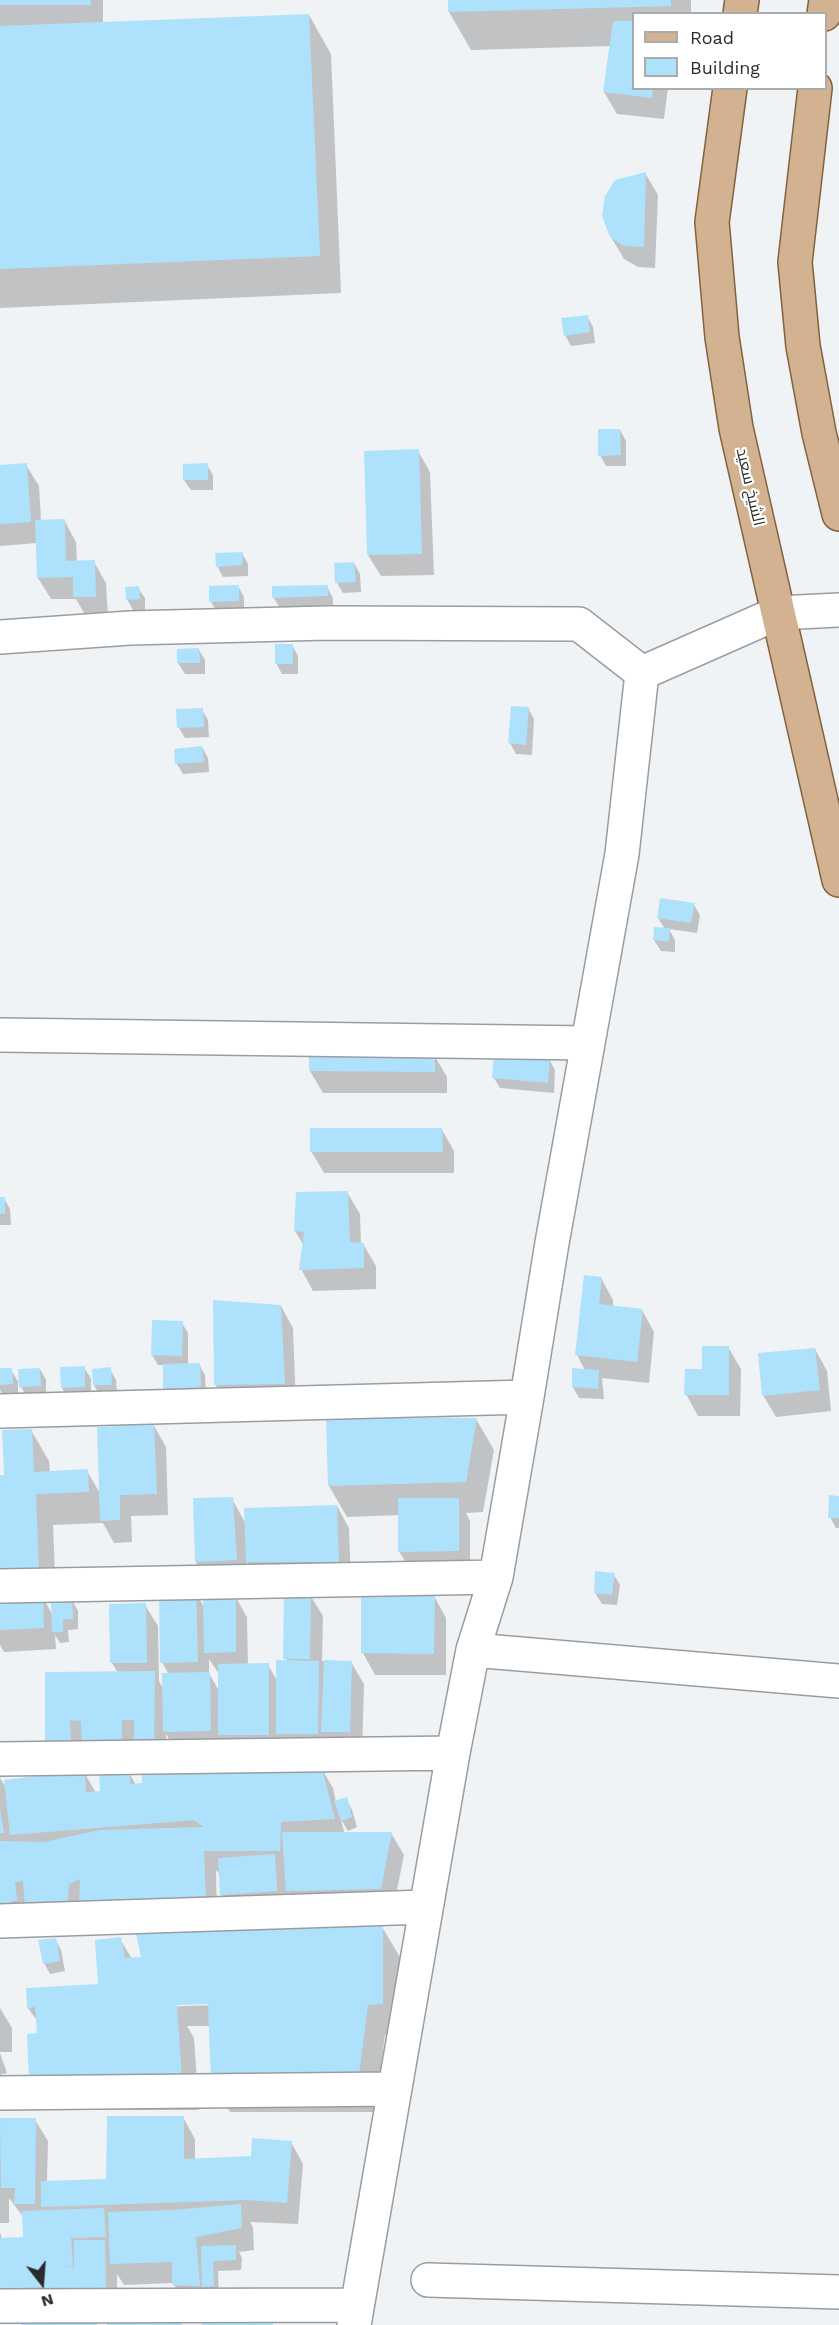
<!DOCTYPE html>
<html>
<head>
<meta charset="utf-8">
<style>
	body { margin:0 }
	#map { position:relative; width:839px; height:2325px; overflow:hidden; background:#f0f3f5; font-family:"Work Sans",sans-serif }
	canvas { display:block }
	.legend { position:absolute; left:632px; top:12px; width:195px; height:78px; box-sizing:border-box; background:#fff; border:2px solid #aaabab; margin:0; padding:8px 10px; list-style:none; font-size:18px; color:#2a2c2c }
	.legend li { display:flex; align-items:center; gap:12px; height:30px }
	.legend b { width:30px; border:2px solid #aaabab }
	.north { position:absolute; left:12px; top:2253px; width:60px; height:60px; -webkit-text-stroke:4px #fff; paint-order:stroke; rotate:163deg; font-size:16px; font-weight:700; line-height:24px; text-align:center; color:#2a2c2c }
	.north::after { content:''; display:block; margin:auto; width:21px; height:27px; background:#2a2c2c; clip-path:polygon(50% 0,100% 100%,50% 72%,0 100%) }
</style>
</head>
<body>
<div id="map">
<canvas width="839" height="2325"></canvas>
<ul class="legend">
<li><b style="height:8px;background:#d3b291"></b>Road</li>
<li><b style="height:16px;background:#aee2fc"></b>Building</li>
</ul>
<div class="north">N</div>
</div>
<script>
const c = document.querySelector('canvas').getContext('2d');
c.lineJoin = 'round';
function paint(path, color) {
  c.fillStyle = color;
  c.fill(path, 'evenodd');
}
function shape(rows) {
  const path = new Path2D();
  for (const r of rows) {
    path.moveTo(r[0], r[1]);
    for (let i = 2; i < r.length; i += 2) path.lineTo(r[i], r[i + 1]);
  }
  return path;
}
function strokePath(path, color, width, dash) {
  c.strokeStyle = color;
  c.lineWidth = width;
  c.lineCap = dash ? 'butt' : 'round';
  c.setLineDash(dash || []);
  c.stroke(path);
}
function label(font, color, halo, rows, align = 'center') {
  c.font = font + ' "Work Sans",Cairo,sans-serif';
  c.lineWidth = 4.5;
  c.setLineDash([]);
  c.textBaseline = 'middle';
  c.strokeStyle = halo;
  c.fillStyle = color;
  for (const [text, x, y, turn = 0] of rows) {
    c.save();
    c.translate(x, y);
    c.rotate((+turn || 0) * Math.PI / 180);
    c.textAlign = isNaN(turn) ? turn : align;
    if (halo) c.strokeText(text, 0, 0);
    c.fillText(text, 0, 0);
    c.restore();
  }
}
const shadow = shape([
	[0,0,103,0,103,23,309,15,331,54,341,293,0,308],
	[449,0,691,0,691,14,634,14,634,88,668,88,664,119,617,114,604,92,611,46,471,50,449,12],
	[645,173,658,195,655,268,638,267,624,259,611,237],
	[587,316,593,327,595,343,571,346,565,335],
	[620,430,626,441,626,466,606,466,600,455],
	[418,451,430,472,434,575,381,576,368,555],
	[26,465,39,486,41,521,64,520,76,542,77,562,94,562,106,583,108,618,87,618,76,599,51,599,38,578,37,543,0,546,0,466],
	[207,465,213,475,213,490,191,490,184,480],
	[242,553,248,564,248,576,223,577,217,566],
	[354,563,360,574,361,592,343,593,337,583],
	[238,586,244,597,244,612,217,612,211,602],
	[327,587,333,598,333,607,280,608,273,597],
	[138,588,145,598,145,610,133,610,127,599],
	[292,645,298,656,298,674,282,674,276,663],
	[199,650,205,660,205,674,185,674,178,663],
	[528,708,534,719,532,755,516,754,510,743],
	[202,710,208,720,209,737,185,738,179,728],
	[202,747,208,758,209,772,183,774,177,764],
	[694,905,700,915,697,933,669,929,675,940,675,952,661,951,654,940,665,929,658,918],
	[310,1055,434,1055,447,1077,447,1093,323,1093,310,1071],
	[549,1059,555,1070,554,1093,500,1088,494,1078],
	[442,1130,454,1151,454,1173,324,1173,311,1151],
	[347,1192,360,1214,361,1244,363,1244,376,1266,376,1289,313,1291,301,1269,304,1246,295,1231],
	[4,1198,10,1209,11,1225,0,1225,0,1245,0,1199],
	[601,1278,613,1300,613,1307,642,1310,654,1332,649,1383,602,1378,604,1399,579,1398,573,1387,574,1370,585,1370,577,1355],
	[281,1306,293,1328,296,1405,228,1406,215,1384],
	[182,1323,188,1333,188,1365,199,1364,205,1375,206,1398,171,1399,165,1388,164,1365,158,1365,152,1355],
	[728,1347,741,1369,740,1416,698,1416,686,1394,704,1370],
	[815,1349,827,1371,831,1411,776,1417,763,1395],
	[84,1368,91,1378,91,1397,68,1399,62,1388],
	[40,1369,46,1380,46,1396,27,1397,18,1382,18,1395,3,1395,0,1390,0,1370,11,1370,20,1385],
	[110,1369,116,1380,117,1395,100,1396,94,1385,93,1370],
	[476,1419,494,1450,483,1512,466,1513,470,1521,470,1573,412,1573,399,1551,400,1515,347,1517,329,1486],
	[154,1426,166,1447,168,1515,131,1516,132,1542,114,1543,103,1523,53,1525,56,1601,72,1600,78,1611,78,1629,68,1630,69,1642,60,1643,55,1635,56,1649,4,1652,0,1645,0,1477,5,1476,31,1430,49,1461,50,1473,87,1471,101,1495],
	[53,1602,53,1616,46,1603],
	[839,1497,839,1528,836,1528,830,1517],
	[232,1499,246,1524,337,1506,349,1528,351,1583,260,1583,247,1561,249,1581,209,1583,196,1562],
	[614,1575,620,1585,617,1605,602,1604,595,1593],
	[195,1591,205,1609,235,1596,247,1617,248,1665,268,1665,278,1682,310,1595,323,1616,322,1661,351,1662,364,1684,362,1754,290,1755,280,1739,280,1756,177,1753,166,1734,166,1761,59,1763,46,1741,118,1673,112,1663,145,1605,158,1626,159,1681,164,1690,169,1675,162,1662],
	[209,1659,219,1674,219,1691,209,1673],
	[363,1596,434,1596,446,1618,446,1675,375,1675,363,1653],
	[320,1766,333,1788,336,1802,346,1799,352,1810,357,1827,348,1831,341,1819,344,1832,391,1833,404,1855,393,1910,300,1913,288,1892,289,1912,233,1916,221,1894,220,1875,216,1870,217,1923,0,1930,0,1778,7,1789,84,1772,96,1793,101,1793,128,1771,136,1785],
	[382,1927,400,1957,400,2035,385,2035,375,2112,230,2112,212,2081,210,2026,187,2026,194,2038,199,2110,80,2110,39,2035,38,2018,35,2018,28,2008,100,1986,120,1939,132,1959],
	[215,2002,215,2005,157,2007,156,2004],
	[55,1939,61,1950,65,1971,50,1974,44,1963],
	[0,2008,12,2028,12,2052,0,2052],
	[0,2053,7,2073,0,2075],
	[183,2117,195,2139,195,2160,252,2157,291,2142,303,2164,298,2224,250,2222,253,2227,254,2250,239,2252,242,2258,241,2270,218,2271,219,2297,186,2306,173,2283,124,2285,117,2274,117,2310,0,2305,0,2232,2,2239,25,2238,24,2218,9,2198,9,2223,0,2223,0,2119,35,2120,48,2141,47,2182,107,2181],
	[42,2259,45,2278,41,2278]
]);
const building = shape([
	[0,0,91,0,91,5,0,5],
	[448,0,671,0,671,6,448,12],
	[309,14,320,256,0,269,0,26],
	[613,21,633,21,633,88,653,88,652,98,603,92],
	[646,172,644,247,624,246,610,237,602,216,605,196,615,180],
	[588,315,590,332,564,336,561,318],
	[598,429,620,429,621,455,598,456],
	[419,449,422,554,367,555,364,451],
	[27,463,31,522,0,524,0,465],
	[208,463,208,480,183,480,183,464],
	[65,519,66,561,95,560,96,597,73,597,73,577,37,578,35,520],
	[243,552,242,565,216,567,215,553],
	[354,562,356,582,335,583,334,563],
	[239,585,239,601,209,602,209,586],
	[328,585,328,596,272,598,272,586],
	[139,586,140,599,126,600,125,587],
	[275,644,293,644,293,664,275,664],
	[199,648,200,663,177,663,177,649],
	[511,706,529,707,526,745,508,743],
	[203,708,204,727,177,728,176,709],
	[202,746,204,762,175,764,174,749],
	[660,898,695,903,691,923,657,918],
	[654,927,670,928,669,942,653,940],
	[309,1053,435,1054,435,1072,309,1071],
	[494,1053,550,1058,548,1083,492,1078],
	[310,1128,442,1128,443,1152,310,1152],
	[348,1191,350,1242,364,1243,364,1268,299,1270,304,1232,294,1231,296,1192],
	[0,1197,5,1197,5,1214,0,1214],
	[584,1275,602,1277,599,1304,643,1309,637,1362,575,1355],
	[213,1300,281,1305,285,1384,214,1385],
	[152,1320,183,1321,182,1356,151,1355],
	[702,1346,729,1346,729,1395,684,1395,685,1369,702,1369],
	[815,1348,820,1390,762,1396,758,1353],
	[200,1363,201,1387,163,1389,163,1364],
	[85,1366,85,1387,61,1388,60,1367],
	[111,1367,112,1385,93,1385,92,1369],
	[0,1368,12,1368,13,1384,0,1385],
	[40,1368,41,1386,19,1387,18,1369],
	[572,1368,599,1370,598,1389,572,1387],
	[326,1416,477,1418,466,1482,328,1486],
	[154,1424,157,1494,120,1495,120,1520,100,1521,97,1427],
	[32,1429,34,1472,88,1469,89,1492,36,1494,39,1572,0,1574,0,1475,4,1475,2,1430],
	[829,1495,839,1496,839,1518,828,1518],
	[233,1497,237,1560,195,1562,193,1498],
	[398,1498,459,1498,459,1551,398,1552],
	[337,1505,339,1562,246,1562,244,1508],
	[595,1571,615,1573,612,1595,594,1593],
	[196,1590,198,1662,160,1663,159,1591],
	[284,1593,311,1593,310,1659,283,1659],
	[236,1594,236,1652,204,1653,203,1595],
	[361,1594,435,1595,434,1654,361,1653],
	[43,1595,44,1628,0,1630,0,1597],
	[72,1598,73,1619,63,1619,63,1632,52,1632,51,1600],
	[146,1603,147,1663,110,1663,109,1604],
	[276,1660,319,1661,318,1734,276,1734],
	[324,1660,352,1661,350,1732,321,1732],
	[269,1663,269,1735,218,1735,218,1664],
	[155,1671,154,1740,134,1740,134,1720,122,1720,122,1741,82,1741,81,1721,70,1720,71,1741,45,1741,45,1672],
	[210,1672,211,1731,163,1732,162,1673],
	[321,1765,335,1819,281,1822,280,1851,204,1851,206,1901,102,1904,100,1854,102,1904,79,1908,80,1879,69,1884,67,1906,25,1907,23,1881,15,1882,17,1900,0,1906,0,1841,44,1842,100,1830,204,1827,194,1820,10,1835,4,1780,85,1770,86,1792,100,1791,99,1772,129,1769,130,1784,142,1783,142,1773],
	[347,1797,352,1817,341,1821,334,1801],
	[0,1809,4,1833,0,1833],
	[282,1832,392,1832,381,1889,286,1891],
	[275,1854,277,1891,220,1895,218,1858],
	[383,1925,383,2004,368,2005,358,2082,211,2082,208,2004,177,2005,182,2079,29,2082,27,2034,37,2033,35,2007,27,2008,26,1988,98,1984,95,1940,121,1937,125,1958,141,1957,136,1934,150,1931],
	[56,1938,60,1961,43,1964,38,1940],
	[107,2116,184,2116,184,2159,251,2156,252,2138,292,2141,287,2203,247,2200,41,2207,41,2181,106,2179],
	[0,2118,36,2118,35,2204,14,2204,15,2188,1,2188],
	[241,2204,242,2228,196,2237,200,2286,172,2285,172,2262,110,2264,108,2212,173,2210],
	[104,2208,106,2237,71,2238,73,2266,63,2267,73,2267,74,2271,74,2240,105,2240,106,2289,44,2290,42,2267,43,2287,0,2289,0,2238,23,2237,22,2211],
	[236,2245,236,2260,213,2261,214,2286,202,2287,201,2246],
	[97,2316,97,2325,21,2325,21,2318],
	[273,2316,273,2325,202,2325,202,2317],
	[107,2317,182,2321,182,2325,107,2325]
]);
const minor = shape([
	[0,637,130,628,327,623,579,624,642,673,778,613,839,610],
	[0,1035,588,1043],
	[0,1411,527,1397],
	[0,1586,496,1577],
	[473,1650,839,1681],
	[0,1759,453,1753],
	[0,1921,425,1907],
	[0,2093,394,2089],
	[428,2280,839,2292],
	[0,2306,356,2305],
	[354,2325,453,1753,473,1650,496,1577,527,1397,552,1243,622,854,642,673]
]);
const major = shape([
	[740,14,742,0],
	[824,14,826,0],
	[730,88,712,222,722,337,736,428,839,880],
	[815,88,795,262,803,346,819,433,839,514]
]);
const streetNames = [
	["الشيخ سعيد",750,487,77]
];
paint(shadow, '#0003');
paint(building, '#aee2fc');
strokePath(minor, '#9a9d9f', 36);
strokePath(major, '#84613e', 36);
strokePath(minor, '#fff', 33);
strokePath(major, '#d3b291', 33);
label('16px', '#2a2c2c', '#fff', streetNames);
</script>
</body>
</html>
